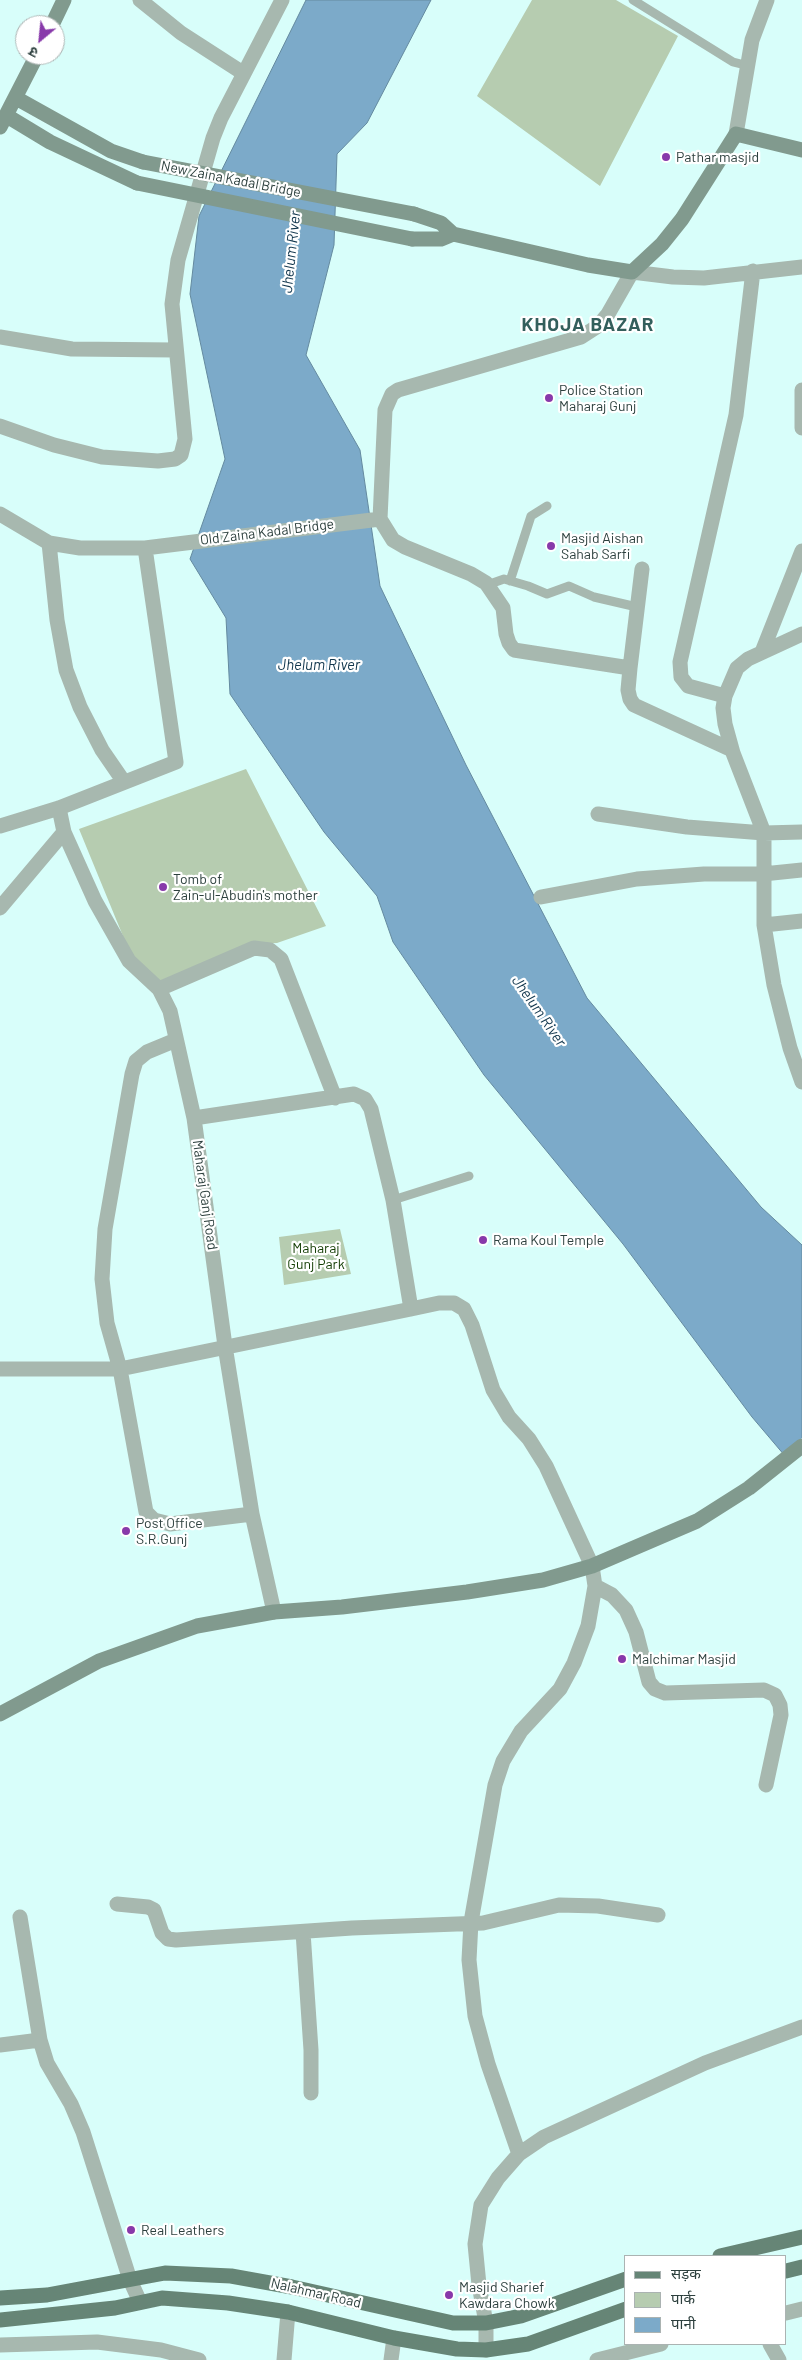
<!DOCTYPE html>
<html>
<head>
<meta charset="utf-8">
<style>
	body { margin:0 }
	#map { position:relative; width:802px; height:2360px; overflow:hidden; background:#d8fefa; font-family:Barlow,"Noto Sans Devanagari",sans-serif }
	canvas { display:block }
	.legend { position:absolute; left:624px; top:2255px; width:162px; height:90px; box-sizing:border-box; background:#fff; border:1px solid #abb3b2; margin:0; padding:6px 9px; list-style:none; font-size:15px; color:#2d403e }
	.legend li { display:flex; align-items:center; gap:10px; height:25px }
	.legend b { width:25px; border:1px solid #abb3b2 }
	.north { position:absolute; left:15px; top:15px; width:50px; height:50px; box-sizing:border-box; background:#fff; border:1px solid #abb3b2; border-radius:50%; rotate:208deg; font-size:14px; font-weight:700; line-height:20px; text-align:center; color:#2d403e }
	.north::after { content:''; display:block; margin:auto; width:18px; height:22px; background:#8839aa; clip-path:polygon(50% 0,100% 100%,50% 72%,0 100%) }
</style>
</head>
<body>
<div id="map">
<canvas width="802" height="2360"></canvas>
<ul class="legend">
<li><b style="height:6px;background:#668576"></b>सड़क</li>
<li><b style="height:14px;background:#b6ccb0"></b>पार्क</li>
<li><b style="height:14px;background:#7caac9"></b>पानी</li>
</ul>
<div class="north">उ</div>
</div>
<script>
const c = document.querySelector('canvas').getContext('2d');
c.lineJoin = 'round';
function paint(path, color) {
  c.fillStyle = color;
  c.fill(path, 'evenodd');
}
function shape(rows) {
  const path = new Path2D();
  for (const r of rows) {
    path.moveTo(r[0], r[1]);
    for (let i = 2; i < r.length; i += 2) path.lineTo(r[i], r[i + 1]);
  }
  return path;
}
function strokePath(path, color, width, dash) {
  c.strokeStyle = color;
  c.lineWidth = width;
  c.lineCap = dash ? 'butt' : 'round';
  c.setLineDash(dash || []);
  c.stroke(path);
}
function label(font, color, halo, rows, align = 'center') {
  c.font = font + ' Barlow,sans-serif';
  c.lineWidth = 4.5;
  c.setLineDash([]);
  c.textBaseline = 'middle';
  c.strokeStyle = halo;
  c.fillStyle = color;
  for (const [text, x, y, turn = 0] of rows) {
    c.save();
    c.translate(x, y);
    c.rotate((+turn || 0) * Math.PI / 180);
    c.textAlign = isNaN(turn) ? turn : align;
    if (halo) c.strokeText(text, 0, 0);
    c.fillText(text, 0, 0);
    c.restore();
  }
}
const green = shape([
	[532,0,616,0,678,36,600,186,477,96],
	[246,769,326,926,277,943,254,944,158,983,132,958,79,829],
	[340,1229,351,1274,284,1285,279,1237]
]);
const water = shape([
	[306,0,431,0,367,123,337,154,334,245,306,355,360,450,380,586,466,765,587,998,761,1207,802,1245,802,1476,752,1417,623,1244,484,1075,393,942,377,896,324,832,230,694,226,618,190,559,225,459,190,294,199,216,306,0]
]);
const pier = shape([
	[802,1438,802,1478,801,1478,781,1455]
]);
const lane = shape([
	[633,0,733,62,749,66],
	[510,581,531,516,547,506],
	[487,585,504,579,528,586,547,594,569,586,594,597,637,607],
	[393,1200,469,1176]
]);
const street = shape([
	[140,0,181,33,243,73],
	[736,134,752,40,767,0],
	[0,337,72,349,175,350],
	[802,390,802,428],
	[0,426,54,445,102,457,158,461,175,459,181,455,185,439,172,304,178,260,213,138,221,118,282,0],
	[0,514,49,543,80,548,145,548,380,519],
	[49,543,57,620,66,670,80,707,102,750,124,782],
	[802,634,748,659,737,668,725,696,723,708,725,724,733,753,764,833,764,925,774,985,790,1048,802,1082],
	[762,652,802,551],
	[630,668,642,569],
	[725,696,688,686,681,677,680,662,736,415,753,271],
	[732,750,634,705,630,699,628,690,630,668,514,650,509,643,506,634,503,608,486,583,471,574,405,547,393,540,380,519,385,410,392,394,398,390,581,337,598,326,608,314,632,272,673,277,704,278,802,267],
	[59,808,64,832,95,901,129,961,159,989,170,1011,194,1118,225,1346,252,1514,274,1612],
	[598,814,687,827,764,833,802,832],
	[0,826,59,808,176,762,145,548],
	[541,897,637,879,704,874,763,874,802,870],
	[0,908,64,832],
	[764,925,802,921],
	[159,989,254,948,270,950,281,959,335,1098],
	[176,1040,147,1052,136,1061,132,1074,105,1229,102,1279,107,1323,120,1369,146,1512,154,1520,170,1524,252,1514],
	[411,1309,439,1303,454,1303,464,1309,472,1325,493,1390,509,1417,529,1439,546,1466,592,1566,595,1586,588,1626,574,1663,560,1689,521,1731,503,1761,495,1785,471,1922,469,1960,475,2016,488,2064,519,2154,498,2178,481,2205,475,2244,479,2285,486,2323,486,2350],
	[0,1369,120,1369,411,1309,393,1200,371,1109,365,1099,354,1094,194,1118],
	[595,1586,612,1595,626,1610,636,1632,649,1682,655,1689,665,1693,764,1690,775,1695,780,1705,781,1715,766,1785],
	[117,1904,148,1907,154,1910,162,1933,168,1939,176,1940,352,1928,483,1923,559,1905,598,1906,658,1915],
	[20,1917,40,2040,47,2063,71,2104,83,2132,130,2280,140,2302],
	[303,1932,311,2050,311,2093],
	[0,2045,40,2040],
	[519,2154,544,2137,705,2063,802,2027],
	[786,2313,802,2309],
	[770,2344,779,2360],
	[0,2345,97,2342,161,2350,199,2360],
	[284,2360,288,2312],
	[391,2360,394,2338],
	[597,2360,661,2344]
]);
const secondary = shape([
	[52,25,64,0],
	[16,98,111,151,143,162],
	[7,116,50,142,137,183],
	[0,127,37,55],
	[414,214,441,223,453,234],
	[412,239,441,239,453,234,588,265,632,272,662,244,682,219,736,134,802,150],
	[0,1714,99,1661,197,1626,274,1612,342,1607,467,1592,543,1580,592,1566,697,1521,749,1488,802,1446]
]);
const primary = shape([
	[720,2256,802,2237],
	[786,2271,802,2267],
	[0,2298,47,2295,165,2273,231,2276,292,2287,453,2323,486,2323,521,2316,626,2279],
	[0,2320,115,2308,162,2298,228,2303,288,2312,394,2338,457,2349,486,2350,528,2344,626,2309]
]);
const secondaryBridge = shape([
	[143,162,414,214],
	[137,183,412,239]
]);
const markers = [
	[666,157,5,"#8839aa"],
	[549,398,5,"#8839aa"],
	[551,546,5,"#8839aa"],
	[163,887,5,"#8839aa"],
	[483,1240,5,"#8839aa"],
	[126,1531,5,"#8839aa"],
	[622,1659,5,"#8839aa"],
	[131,2230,5,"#8839aa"],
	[449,2295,5,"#8839aa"]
];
const poiNames = [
	["Pathar masjid",676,157],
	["Police Station",559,390],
	["Maharaj Gunj",559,406],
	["Masjid Aishan",561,538],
	["Sahab Sarfi",561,554],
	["Tomb of",173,879],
	["Zain-ul-Abudin's mother",173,895],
	["Rama Koul Temple",493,1240],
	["Post Office",136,1523],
	["S.R.Gunj",136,1539],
	["Malchimar Masjid",632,1659],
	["Real Leathers",141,2230],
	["Masjid Sharief",459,2287],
	["Kawdara Chowk",459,2303]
];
const streetNames = [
	["New Zaina Kadal Bridge",231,179,11],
	["Old Zaina Kadal Bridge",267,532,-7],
	["Maharaj Ganj Road",205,1195,82],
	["Nalahmar Road",316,2293,13]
];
const parkNames = [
	["Maharaj",316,1248],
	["Gunj Park",316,1264]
];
const waterNames = [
	["Jhelum River",291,252,-84],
	["Jhelum River",319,665],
	["Jhelum River",539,1011,55]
];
const districtNames = [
	["KHOJA BAZAR",588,325]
];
paint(green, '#b6ccb0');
paint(water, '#7caac9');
strokePath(water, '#648a9f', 1);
paint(pier, '#d8fefa');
strokePath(lane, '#a7b8af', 9);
strokePath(street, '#a7b8af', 15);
strokePath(secondary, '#819a8e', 15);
strokePath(primary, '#668576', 15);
strokePath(secondaryBridge, '#819a8e', 15);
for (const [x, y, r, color] of markers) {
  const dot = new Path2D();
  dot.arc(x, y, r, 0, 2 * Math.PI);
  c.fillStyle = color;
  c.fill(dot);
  strokePath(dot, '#fff', 2);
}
label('14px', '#2d403e', '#fff', poiNames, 'left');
label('14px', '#2d403e', '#fff', streetNames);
label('14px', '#123c02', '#fff', parkNames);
label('italic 15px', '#11364d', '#fff', waterNames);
c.letterSpacing = '1px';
label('bold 19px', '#335f5c', '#fff', districtNames);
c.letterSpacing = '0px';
</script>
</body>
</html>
